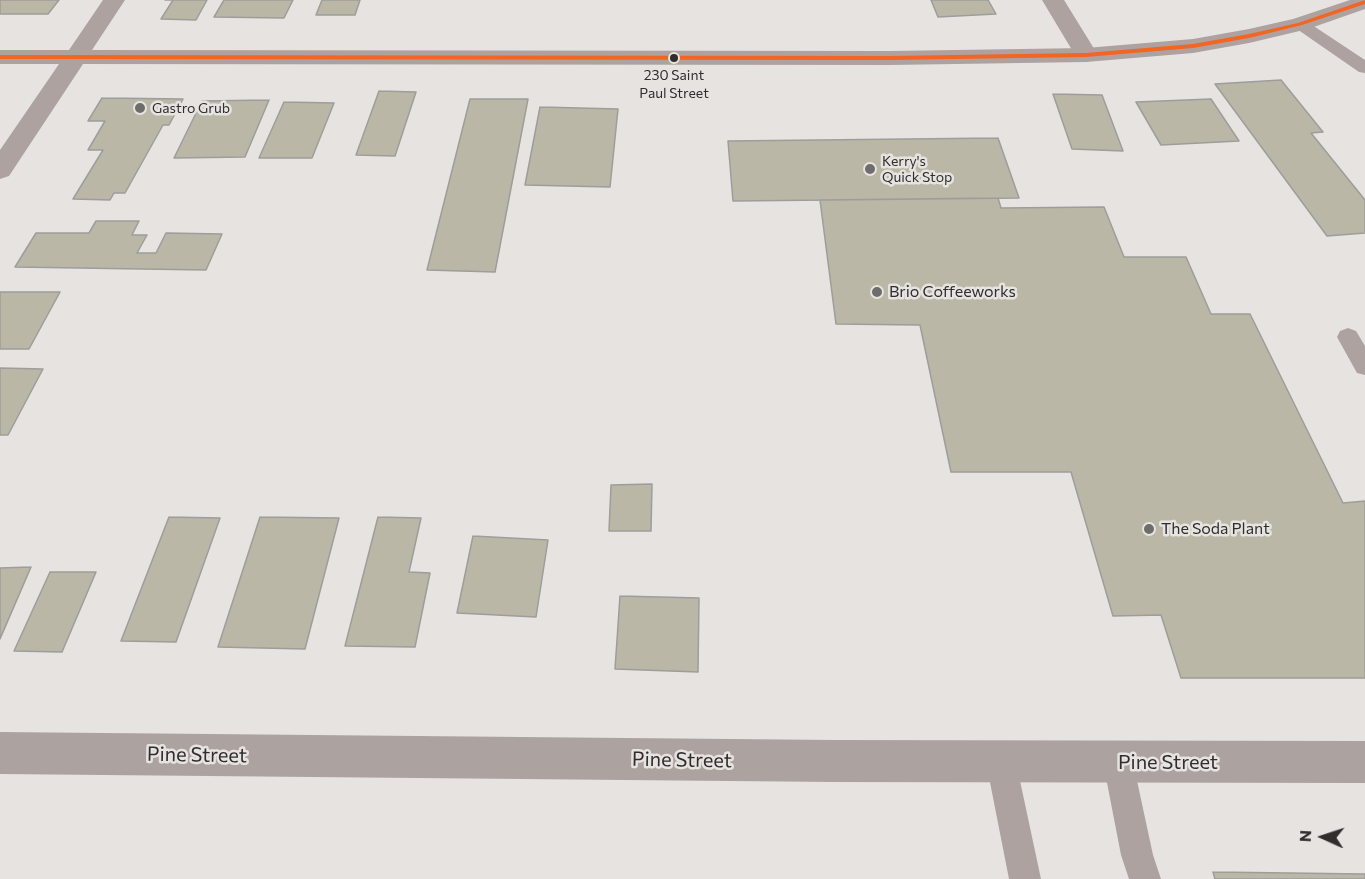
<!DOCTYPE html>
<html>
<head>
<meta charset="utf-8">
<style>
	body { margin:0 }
	#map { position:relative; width:1365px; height:879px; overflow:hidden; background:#e6e3e1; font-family:Commissioner,sans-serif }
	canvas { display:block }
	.north { position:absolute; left:1293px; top:807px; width:60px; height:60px; -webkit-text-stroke:4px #e7e3e0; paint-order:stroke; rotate:273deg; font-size:16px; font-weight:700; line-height:24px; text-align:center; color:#2f2e2d }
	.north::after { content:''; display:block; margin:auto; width:21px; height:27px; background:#2f2e2d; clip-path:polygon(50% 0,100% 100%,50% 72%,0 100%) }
</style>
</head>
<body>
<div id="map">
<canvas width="1365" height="879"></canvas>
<div class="north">N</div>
</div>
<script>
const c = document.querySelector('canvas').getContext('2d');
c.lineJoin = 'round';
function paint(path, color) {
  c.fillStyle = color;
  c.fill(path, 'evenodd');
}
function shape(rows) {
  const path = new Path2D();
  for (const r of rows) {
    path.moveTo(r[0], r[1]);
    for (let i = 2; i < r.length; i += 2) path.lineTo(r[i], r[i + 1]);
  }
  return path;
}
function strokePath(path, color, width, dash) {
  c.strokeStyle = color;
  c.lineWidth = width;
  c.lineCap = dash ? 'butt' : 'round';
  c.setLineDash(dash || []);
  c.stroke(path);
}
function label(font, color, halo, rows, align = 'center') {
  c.font = font + ' Commissioner,sans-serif';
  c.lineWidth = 5;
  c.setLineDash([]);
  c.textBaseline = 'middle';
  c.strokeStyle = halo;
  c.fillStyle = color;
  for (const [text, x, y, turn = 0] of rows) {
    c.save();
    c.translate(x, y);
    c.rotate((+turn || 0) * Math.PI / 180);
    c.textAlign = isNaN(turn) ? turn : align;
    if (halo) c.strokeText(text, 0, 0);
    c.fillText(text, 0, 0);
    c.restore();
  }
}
const building = shape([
	[0,0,59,0,48,14,0,14,0,0],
	[165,0,207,0,196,20,161,19,173,0,165,0],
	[224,0,293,0,284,18,214,17,224,0],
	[322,0,360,0,355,15,316,15,322,0],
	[931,0,988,0,996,14,938,17,931,0],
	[1281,80,1323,132,1311,133,1365,200,1365,233,1327,236,1215,84,1281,80],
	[379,91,416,92,395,156,356,155,379,91],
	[1053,94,1102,95,1123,151,1072,149,1053,94],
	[102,98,183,99,169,125,163,125,125,193,114,193,110,200,73,199,103,150,88,150,105,121,88,121,102,98],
	[470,99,528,99,495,272,427,270,470,99],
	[1211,99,1239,141,1161,145,1136,102,1211,99],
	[269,100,245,157,174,158,202,101,269,100],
	[284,102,334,103,312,158,259,158,284,102],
	[540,107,618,109,610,187,525,185,540,107],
	[998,138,1019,198,733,201,728,141,998,138],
	[998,198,1001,208,1104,207,1124,257,1186,257,1211,314,1250,314,1343,503,1365,501,1365,678,1181,678,1161,615,1113,616,1071,472,951,472,920,325,836,324,820,200,998,198],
	[96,221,139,221,132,235,147,235,137,253,156,253,166,233,222,234,206,270,15,267,36,233,89,233,96,221],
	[0,292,60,292,29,349,0,349,0,292],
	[0,368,43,369,8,435,0,435,0,368],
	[652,484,651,531,609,531,611,485,652,484],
	[169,517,220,518,176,642,121,641,169,517],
	[260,517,339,518,305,649,218,647,260,517],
	[378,517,421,518,409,572,430,573,415,647,345,646,378,517],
	[473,536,548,540,536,617,457,613,473,536],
	[31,567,0,639,0,568,31,567],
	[50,572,96,572,62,652,14,651,50,572],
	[620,596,699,598,698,672,615,669,620,596],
	[1213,872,1365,874,1365,879,1215,879,1213,872]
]);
const service = shape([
	[1300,19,1306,21,1365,60,1365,73,1359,72,1294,27,1292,24,1294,21,1300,19],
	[1348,328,1356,331,1365,346,1365,375,1357,373,1337,337,1340,331,1348,328],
	[1001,747,1012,751,1016,762,1041,879,1009,879,986,762,990,751,1001,747],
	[1118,747,1129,751,1133,762,1153,855,1161,879,1129,879,1121,855,1103,762,1107,751,1118,747]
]);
const minor = shape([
	[1042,0,1064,0,1098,55,1094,60,1086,62,1078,60,1042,0]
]);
const tertiary = shape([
	[103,0,125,0,92,50,890,51,1086,48,1193,39,1249,29,1293,19,1350,0,1365,0,1365,9,1308,29,1249,43,1193,53,1086,62,890,65,83,64,9,176,0,179,0,150,59,64,0,64,0,50,69,50,103,0]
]);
const secondary = shape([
	[0,732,834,740,1365,741,1365,783,834,782,0,774,0,732]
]);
const bus1 = shape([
	[1365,0,1365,4,1302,25,1249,38,1193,48,1086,57,890,60,0,59,0,55,890,56,1086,53,1193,44,1249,34,1298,23,1365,0]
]);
const markers = [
	[674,58,5,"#2f2e2d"],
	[140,108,6,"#6f6d6c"],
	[870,169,6,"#6f6d6c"],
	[877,292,6,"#6f6d6c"],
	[1149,529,6,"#6f6d6c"]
];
const busNames = [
	["230 Saint",674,75],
	["Paul Street",674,93]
];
const farPoinames = [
	["Gastro Grub",152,108],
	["Kerry's",882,161],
	["Quick Stop",882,177]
];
const poiNames = [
	["Brio Coffeeworks",889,292],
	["The Soda Plant",1161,529]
];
const nearStreetnames = [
	["Pine Street",197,755,1],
	["Pine Street",682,760,1],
	["Pine Street",1168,762]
];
paint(building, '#bbb7a6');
strokePath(building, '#9e9d9b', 1.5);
paint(service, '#ada2a0');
paint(minor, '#ada2a0');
paint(tertiary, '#ada2a0');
paint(secondary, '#aca2a0');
paint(bus1, '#f26522');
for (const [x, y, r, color] of markers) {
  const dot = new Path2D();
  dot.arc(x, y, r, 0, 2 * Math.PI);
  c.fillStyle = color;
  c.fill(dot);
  strokePath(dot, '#e7e3e0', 2);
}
label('14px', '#2f2e2d', '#e7e3e0', busNames);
label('14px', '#2f2e2d', '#e7e3e0', farPoinames, 'left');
label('16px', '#2f2e2d', '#e7e3e0', poiNames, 'left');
label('20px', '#2f2e2d', '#e7e3e0', nearStreetnames);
</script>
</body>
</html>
